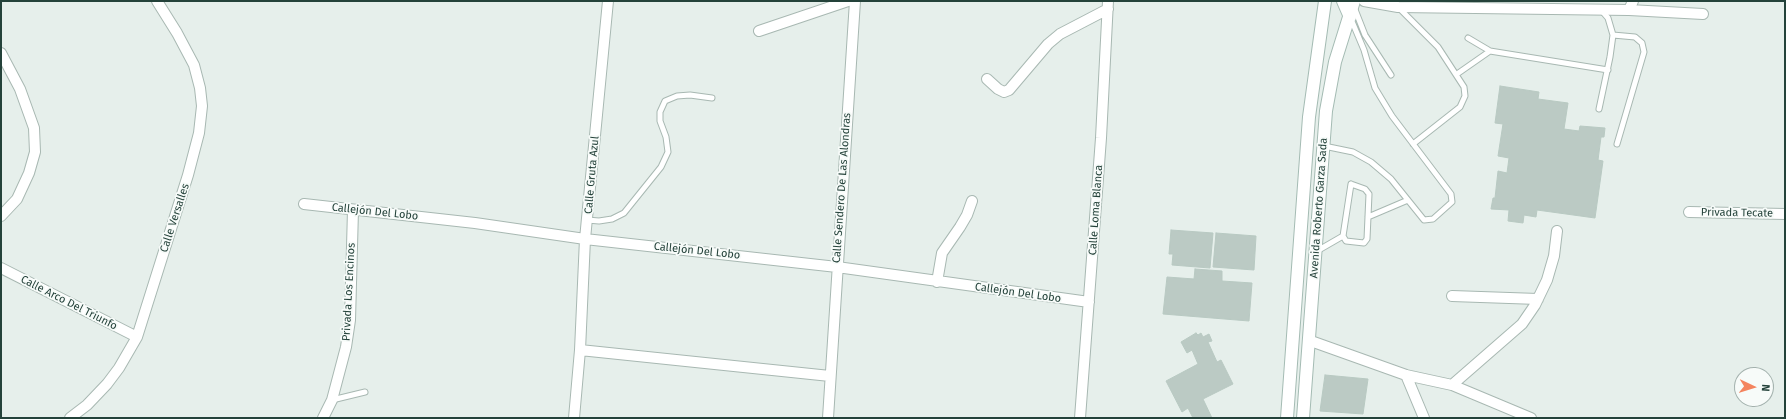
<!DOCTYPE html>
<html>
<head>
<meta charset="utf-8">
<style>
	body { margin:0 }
	#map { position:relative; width:1786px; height:419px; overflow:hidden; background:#e6efeb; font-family:"Fira Sans",sans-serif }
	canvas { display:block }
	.frame { position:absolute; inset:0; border:2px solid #24423a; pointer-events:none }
	.north { position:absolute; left:1734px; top:367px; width:40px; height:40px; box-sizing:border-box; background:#f7fbf9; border:1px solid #a3b1ad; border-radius:50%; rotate:94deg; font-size:11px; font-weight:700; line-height:16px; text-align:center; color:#24423a }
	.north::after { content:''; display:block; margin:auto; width:14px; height:18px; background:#f4845f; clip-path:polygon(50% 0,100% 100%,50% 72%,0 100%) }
</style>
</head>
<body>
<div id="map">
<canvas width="1786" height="419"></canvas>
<div class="frame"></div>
<div class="north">N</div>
</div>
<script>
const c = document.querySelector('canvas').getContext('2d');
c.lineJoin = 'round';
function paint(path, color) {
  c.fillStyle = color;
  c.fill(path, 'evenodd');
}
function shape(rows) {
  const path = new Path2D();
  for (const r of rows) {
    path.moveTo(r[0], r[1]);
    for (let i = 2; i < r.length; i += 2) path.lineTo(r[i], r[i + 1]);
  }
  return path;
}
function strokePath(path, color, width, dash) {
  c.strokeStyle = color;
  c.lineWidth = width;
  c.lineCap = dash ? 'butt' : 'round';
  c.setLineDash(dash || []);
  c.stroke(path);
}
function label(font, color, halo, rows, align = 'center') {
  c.font = font + ' "Fira Sans",sans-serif';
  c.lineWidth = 3.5;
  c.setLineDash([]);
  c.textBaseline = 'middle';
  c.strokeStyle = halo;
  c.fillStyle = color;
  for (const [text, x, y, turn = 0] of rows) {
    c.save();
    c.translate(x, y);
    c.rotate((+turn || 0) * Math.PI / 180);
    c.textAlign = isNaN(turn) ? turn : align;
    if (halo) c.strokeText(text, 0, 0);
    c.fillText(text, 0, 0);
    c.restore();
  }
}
const building = shape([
	[1500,86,1539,92,1538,99,1568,103,1564,129,1579,131,1580,126,1605,128,1604,137,1601,137,1598,160,1603,161,1595,218,1537,210,1536,217,1524,215,1523,223,1508,221,1509,210,1491,209,1493,198,1495,198,1498,171,1507,173,1509,158,1498,156,1503,124,1495,123,1500,86],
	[1171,230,1213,233,1210,268,1172,265,1173,254,1169,254,1171,230],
	[1216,233,1256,236,1254,270,1213,267,1216,233],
	[1195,269,1222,271,1222,281,1252,283,1249,321,1163,314,1167,277,1194,279,1195,269],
	[1196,333,1198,335,1201,333,1203,337,1209,334,1212,341,1208,342,1217,362,1221,360,1233,384,1203,399,1212,418,1193,418,1188,408,1182,412,1166,381,1198,364,1192,350,1187,353,1181,342,1196,333],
	[1325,375,1368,379,1363,414,1320,411,1325,375]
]);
const lane = shape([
	[1354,7,1365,35,1391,75],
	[1399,8,1438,47,1464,87,1465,96,1460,107,1413,144],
	[1613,35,1635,37,1642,43,1644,52,1617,144],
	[1468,38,1490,51,1608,70],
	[1457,74,1490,51],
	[1599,109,1610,57,1613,35,1608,18,1602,11],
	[1324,146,1353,152,1371,162,1391,179,1424,220,1433,219,1452,202,1451,194,1392,116,1375,88,1364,50,1351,19],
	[1351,184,1365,189,1369,194,1367,239,1364,243,1346,241,1343,236,1351,184],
	[1368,217,1408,200],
	[587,220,599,221,612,219,624,213,661,167,668,152,666,137,660,121,660,112,665,101,677,96,690,95,712,98],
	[1317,251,1343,236],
	[332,400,365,392]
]);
const street = shape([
	[608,1,585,239,580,350,830,376],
	[1364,1,1398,7,1629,10,1703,14],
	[1629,10,1633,1],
	[759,31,848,1],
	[1,53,20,89,34,128,35,152,29,173,17,199,1,216],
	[987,79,998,89,1004,92,1009,90,1048,44,1060,34,1108,9],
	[304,204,475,223,585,239,837,267,1089,302],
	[1689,212,1785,214],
	[1,268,137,337],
	[937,282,942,253,960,227,967,215,972,201],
	[1452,296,1538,299],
	[1308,340,1406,375,1452,385,1531,418],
	[1406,375,1424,418],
	[1452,385,1522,324,1535,305,1547,280,1554,256,1557,231],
	[70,418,87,405,107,384,119,368,137,337,188,175,199,133,202,106,200,88,194,65,177,33,157,1],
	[323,418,332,400,346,347,350,320,353,210],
	[574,418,580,350],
	[828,418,855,1],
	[1080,418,1101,138,1108,1]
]);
const secondary = shape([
	[1343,1,1350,17],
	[1287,418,1309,117,1325,1],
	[1303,418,1326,111,1335,62,1354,1]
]);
const streetNames = [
	["Calle Gruta Azul",592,175,-85],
	["Calle Sendero De Las Alondras",842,188,-86],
	["Avenida Roberto Garza Sada",1319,208,-86],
	["Calle Loma Blanca",1096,210,-86],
	["Callejón Del Lobo",375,212,6],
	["Privada Tecate",1737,213,1],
	["Calle Versalles",175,218,-72],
	["Callejón Del Lobo",697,251,6],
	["Privada Los Encinos",349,292,-87],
	["Callejón Del Lobo",1018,293,8],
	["Calle Arco Del Triunfo",69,303,27]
];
paint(building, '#bbcac4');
strokePath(building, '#b8c9c2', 1);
strokePath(lane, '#a8b8b2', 7);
strokePath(street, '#a8b8b2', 12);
strokePath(secondary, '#a4bbb3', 14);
strokePath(lane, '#fff', 5);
strokePath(street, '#fff', 10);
strokePath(secondary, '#fff', 12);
label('11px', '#24423a', '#f7fbf9', streetNames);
</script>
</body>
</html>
